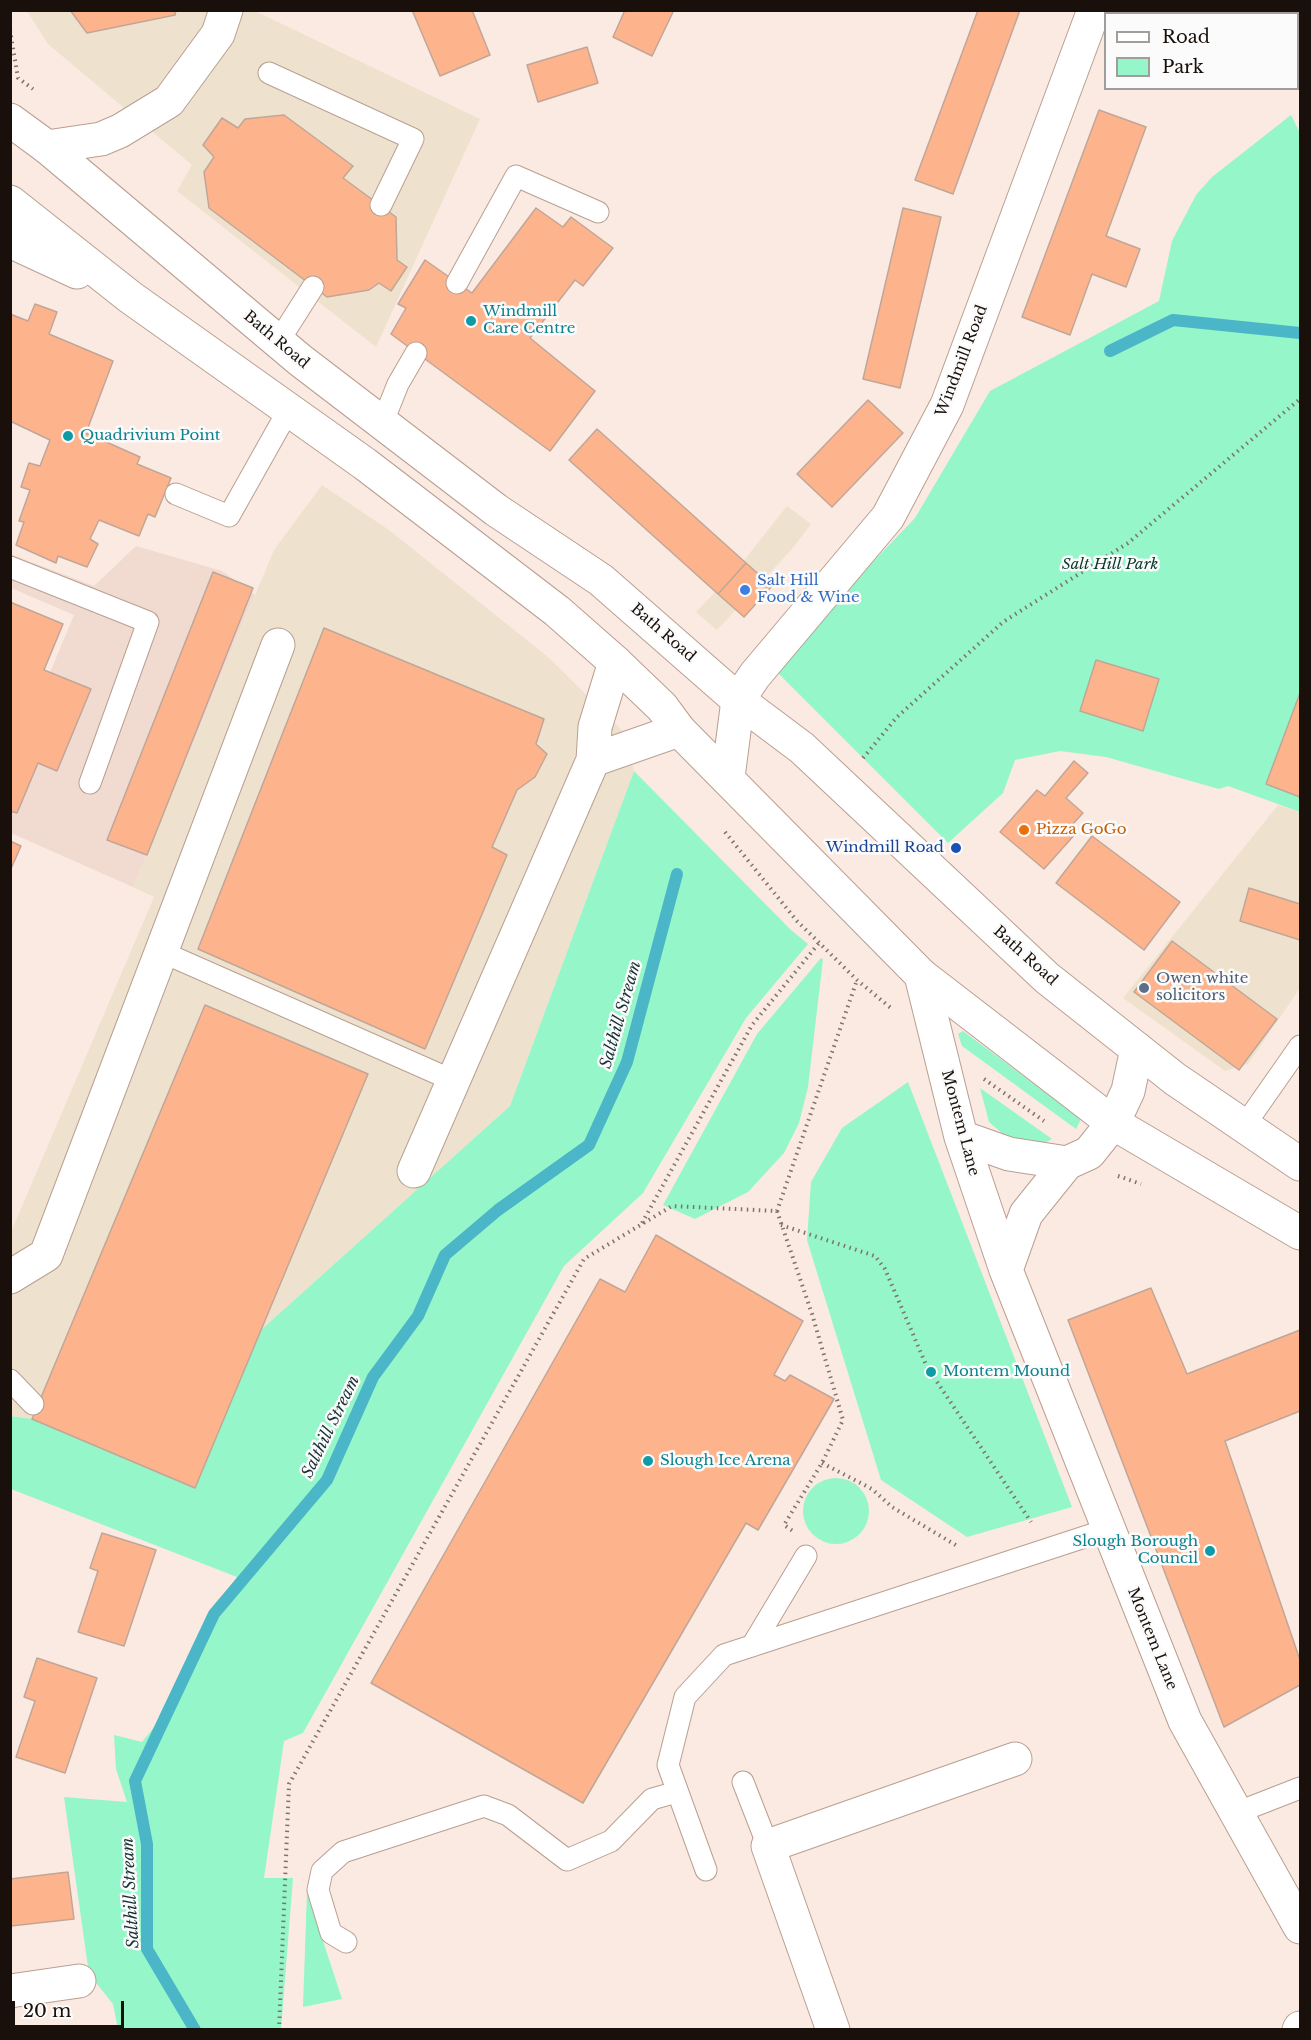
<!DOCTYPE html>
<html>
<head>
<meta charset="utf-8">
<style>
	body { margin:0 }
	#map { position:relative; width:1311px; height:2040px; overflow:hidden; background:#fbeae1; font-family:"Libre Baskerville",serif }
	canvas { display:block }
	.frame { position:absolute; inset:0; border:12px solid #19100b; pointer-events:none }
	.legend { position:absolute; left:1104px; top:12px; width:195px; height:78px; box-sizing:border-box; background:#fbfbfb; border:2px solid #a19d9b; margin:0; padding:8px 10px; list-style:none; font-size:18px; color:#19100b }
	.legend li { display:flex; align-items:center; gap:12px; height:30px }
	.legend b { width:30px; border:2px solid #a19d9b }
	.scale { position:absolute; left:12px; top:2001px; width:112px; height:27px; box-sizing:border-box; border:3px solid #19100b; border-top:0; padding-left:8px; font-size:18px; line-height:21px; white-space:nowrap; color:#19100b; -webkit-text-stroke:4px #fbfbfb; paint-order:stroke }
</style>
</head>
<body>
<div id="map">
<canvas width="1311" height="2040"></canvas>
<div class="frame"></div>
<ul class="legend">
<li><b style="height:8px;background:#fff"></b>Road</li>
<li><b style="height:16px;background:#94f6c9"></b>Park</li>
</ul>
<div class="scale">20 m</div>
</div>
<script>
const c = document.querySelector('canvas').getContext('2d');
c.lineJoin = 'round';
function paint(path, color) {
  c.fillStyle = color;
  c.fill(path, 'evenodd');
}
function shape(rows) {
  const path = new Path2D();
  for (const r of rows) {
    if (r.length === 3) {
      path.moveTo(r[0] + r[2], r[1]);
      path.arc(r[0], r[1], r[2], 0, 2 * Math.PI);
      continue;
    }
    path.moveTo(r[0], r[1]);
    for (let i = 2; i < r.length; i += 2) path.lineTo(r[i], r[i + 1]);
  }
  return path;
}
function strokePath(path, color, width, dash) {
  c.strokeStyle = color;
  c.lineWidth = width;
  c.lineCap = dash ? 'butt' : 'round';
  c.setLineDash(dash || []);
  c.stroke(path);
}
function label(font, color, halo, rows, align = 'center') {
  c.font = font + ' "Libre Baskerville",serif';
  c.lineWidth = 5;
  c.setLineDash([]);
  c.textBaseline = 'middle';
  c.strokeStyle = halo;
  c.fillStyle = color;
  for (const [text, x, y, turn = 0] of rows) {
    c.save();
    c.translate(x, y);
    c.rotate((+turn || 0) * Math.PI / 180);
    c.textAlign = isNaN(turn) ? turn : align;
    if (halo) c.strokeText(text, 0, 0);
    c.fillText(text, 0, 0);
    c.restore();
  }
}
const commercial = shape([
	[27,11,255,11,480,119,376,347,177,191,192,165,48,44],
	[322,485,389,530,548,657,624,732,634,771,510,1106,261,1330,195,1488,32,1419,11,1416,11,1232,154,897,133,887,274,550],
	[787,506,811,524,792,549,717,630,696,612,738,568],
	[1278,805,1300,812,1300,988,1248,1064,1225,1071,1123,998]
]);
const industrial = shape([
	[136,546,222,571,255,595,133,887,11,833,11,766,74,615,11,588,10,554,94,586]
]);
const green = shape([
	[1291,115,1300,133,1300,812,1228,786,1219,789,1106,757,1060,751,1015,760,1003,793,948,843,772,667,915,518,990,391,1159,301,1172,241,1196,195,1212,177],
	[634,771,791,930,808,944,746,1018,643,1193,564,1266,303,1733,284,1741,264,1878,293,1878,281,2029,118,2029,113,2004,89,1974,64,1797,127,1802,116,1769,114,1735,142,1742,164,1715,186,1673,211,1614,237,1577,11,1489,10,1416,32,1419,195,1487,261,1330,510,1106],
	[821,958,823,959,808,1087,799,1123,784,1153,748,1192,695,1219,663,1205,757,1034],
	[963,1031,1081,1119,1076,1129,962,1046,958,1034],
	[908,1082,1072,1507,967,1537,881,1480,807,1240,811,1182,842,1128],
	[980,1088,1052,1139,1041,1145,1004,1135,989,1122],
	[836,1511,33],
	[307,1892,342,1999,303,2007]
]);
const stream = shape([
	[1110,351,1173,320,1300,333],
	[195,2030,147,1949,147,1844,135,1781,214,1614,327,1480,373,1377,418,1316,445,1255,498,1210,589,1145,627,1062,677,874]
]);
const building = shape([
	[70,10,176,10,175,15,87,33,70,10],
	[412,10,472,10,490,55,440,76,412,10],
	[625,10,674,10,652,56,613,37,625,10],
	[978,10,1020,10,953,194,915,180,978,10],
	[1256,10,1300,10,1300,31,1298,30,1298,14,1263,14,1256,10],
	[587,47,598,83,538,102,527,65,587,47],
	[1099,110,1146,127,1106,236,1140,249,1126,287,1092,274,1070,335,1022,317,1099,110],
	[284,115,353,166,343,178,396,217,397,260,407,267,391,291,379,283,369,290,327,297,209,208,204,172,214,157,203,145,222,118,238,128,245,119,284,115],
	[536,208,563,227,571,217,613,248,583,286,575,280,530,338,595,391,550,451,391,334,406,308,398,304,425,260,472,293,536,208],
	[903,208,941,217,900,388,863,379,903,208],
	[35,304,57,312,49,334,113,361,86,433,140,457,137,464,171,478,155,517,148,514,139,536,99,520,90,539,98,544,87,567,58,556,56,563,16,545,24,522,19,521,30,490,21,487,29,463,40,466,50,440,10,421,10,314,28,321,35,304],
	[868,400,903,433,832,507,797,474,868,400],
	[597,429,746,563,718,594,569,460,597,429],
	[746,563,772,586,744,617,718,594,746,563],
	[213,572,253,588,147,855,107,840,213,572],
	[10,602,63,624,44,670,91,689,57,771,38,763,17,813,10,811,10,602],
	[324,628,544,719,536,744,547,754,535,777,517,790,492,847,507,855,425,1049,198,949,324,628],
	[1096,660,1159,679,1143,731,1080,711,1096,660],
	[1300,693,1300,797,1266,784,1300,693],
	[1074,761,1088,773,1066,798,1083,813,1071,826,1077,832,1044,869,1000,832,1037,790,1045,796,1074,761],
	[1092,836,1180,902,1144,950,1056,883,1092,836],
	[10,841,21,846,10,871,10,841],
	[1249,888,1300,904,1300,940,1240,921,1249,888],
	[1172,941,1277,1019,1239,1070,1134,992,1172,941],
	[205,1005,368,1074,195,1488,32,1419,205,1005],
	[656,1235,803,1321,774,1375,785,1381,790,1375,834,1399,758,1530,746,1523,583,1803,371,1683,600,1279,625,1292,656,1235],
	[1151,1288,1187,1374,1300,1330,1300,1411,1225,1441,1300,1660,1300,1685,1224,1727,1068,1320,1151,1288],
	[102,1533,156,1550,124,1646,78,1632,98,1571,90,1568,102,1533],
	[37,1658,97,1678,65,1773,16,1757,35,1701,24,1697,37,1658],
	[68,1872,74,1919,11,1926,10,1879,68,1872]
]);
const path = shape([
	[10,30,18,78,33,89],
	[863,758,897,717,1003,622,1128,543,1300,399],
	[725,832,797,921,857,980,892,1009],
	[984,1079,1044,1121],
	[1118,1176,1141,1184],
	[777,1211,812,1314,843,1420,822,1463,784,1525,793,1531],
	[642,1223,752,1025,819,943],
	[781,1225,875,1256,885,1269,927,1367,1031,1522],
	[822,1463,872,1489,892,1507,959,1547],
	[279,2030,289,1784,584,1259,672,1206,777,1211,857,980]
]);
const lane = shape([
	[269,73,413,139,381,205],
	[457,283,516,176,598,212],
	[278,342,313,287],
	[382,424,398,384,416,353],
	[176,494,229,516,288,411],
	[10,567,148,622,90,783],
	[162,952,452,1080],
	[1244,1126,1300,1046],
	[10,1380,33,1404],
	[752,1646,806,1556],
	[743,1782,768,1846],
	[1236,1813,1300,1788],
	[706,1870,668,1765,685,1697,724,1655,1109,1529],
	[346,1942,331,1933,318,1890,322,1871,343,1852,484,1806,508,1815,567,1860,611,1841,652,1799,677,1792]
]);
const street = shape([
	[47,147,101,139,120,131,169,101,218,34,226,10],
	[738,700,755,675,888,517,947,405,1094,10],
	[593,760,679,730],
	[414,1171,593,760,595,727,615,662],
	[10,1277,46,1255,278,645],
	[10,1991,79,1981],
	[833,2030,768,1846,1015,1759],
	[1299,2030,1300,2028]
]);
const secondary = shape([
	[921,975,961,1137,1006,1270,1185,1721,1300,1927],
	[961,1137,1009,1154,1067,1163],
	[1006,1270,1026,1214,1067,1163,1089,1153,1113,1123,1128,1091,1137,1049]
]);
const primary = shape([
	[10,120,47,147,300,360,496,510,601,580,738,700,802,748,1047,978,1175,1079,1300,1164],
	[10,202,130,297,365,464,557,611,615,662,662,707,679,730,921,975,1113,1123,1300,1233],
	[10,241,77,272],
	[728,777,738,700]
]);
const markers = [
	[471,321,6,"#0f9aa8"],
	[68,436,6,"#0f9aa8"],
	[745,590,6,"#3f7fe0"],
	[1024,830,6,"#e8710a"],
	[956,848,6,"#1a4fb4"],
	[1144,988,6,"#5c6f8a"],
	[931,1372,6,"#0f9aa8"],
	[648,1461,6,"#0f9aa8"],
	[1210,1551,6,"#0f9aa8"]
];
const cultureNames = [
	["Windmill",483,312],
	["Care Centre",483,329],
	["Quadrivium Point",80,436],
	["Montem Mound",943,1372],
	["Slough Ice Arena",660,1461],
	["Slough Borough",1198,1542,"right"],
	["Council",1198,1559,"right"]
];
const streetNames = [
	["Bath Road",276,340,40],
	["Windmill Road",962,361,-69],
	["Bath Road",663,633,41],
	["Bath Road",1025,956,42],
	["Montem Lane",960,1123,75],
	["Montem Lane",1152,1639,68]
];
const parkNames = [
	["Salt Hill Park",1110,565]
];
const shopNames = [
	["Salt Hill",757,581],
	["Food & Wine",757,598]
];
const foodNames = [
	["Pizza GoGo",1036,830]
];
const transitNames = [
	["Windmill Road",944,848]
];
const serviceNames = [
	["Owen white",1156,979],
	["solicitors",1156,996]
];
const waterNames = [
	["Salthill Stream",621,1015,-74],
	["Salthill Stream",331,1427,-64],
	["Salthill Stream",131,1893,-93]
];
paint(commercial, '#eee2ce');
paint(industrial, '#f1dacf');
paint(green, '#94f6c9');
strokePath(stream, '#4ab6c7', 12);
paint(building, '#fdb48d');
strokePath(building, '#c1a698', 1.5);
strokePath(lane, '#b99f91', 23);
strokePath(street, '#b99f91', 35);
strokePath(secondary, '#b99f91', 35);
strokePath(primary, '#b99f91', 35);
strokePath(path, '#7f736c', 4, [1.5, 4.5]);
strokePath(lane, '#fff', 21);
strokePath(street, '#fff', 33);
strokePath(secondary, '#fff', 33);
strokePath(primary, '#fff', 33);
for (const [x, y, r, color] of markers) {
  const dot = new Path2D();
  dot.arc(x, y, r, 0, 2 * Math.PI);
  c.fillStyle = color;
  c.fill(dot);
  strokePath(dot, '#fbfbfb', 2);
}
label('15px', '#0d838f', '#fbfbfb', cultureNames, 'left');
label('15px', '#19100b', '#fbfbfb', streetNames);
label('italic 15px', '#063926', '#fbfbfb', parkNames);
label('15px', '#366cbe', '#fbfbfb', shopNames, 'left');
label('15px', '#c56008', '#fbfbfb', foodNames, 'left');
label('15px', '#164399', '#fbfbfb', transitNames, 'right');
label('15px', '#4e5e75', '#fbfbfb', serviceNames, 'left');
label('italic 16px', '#173034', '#fbfbfb', waterNames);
</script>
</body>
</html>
